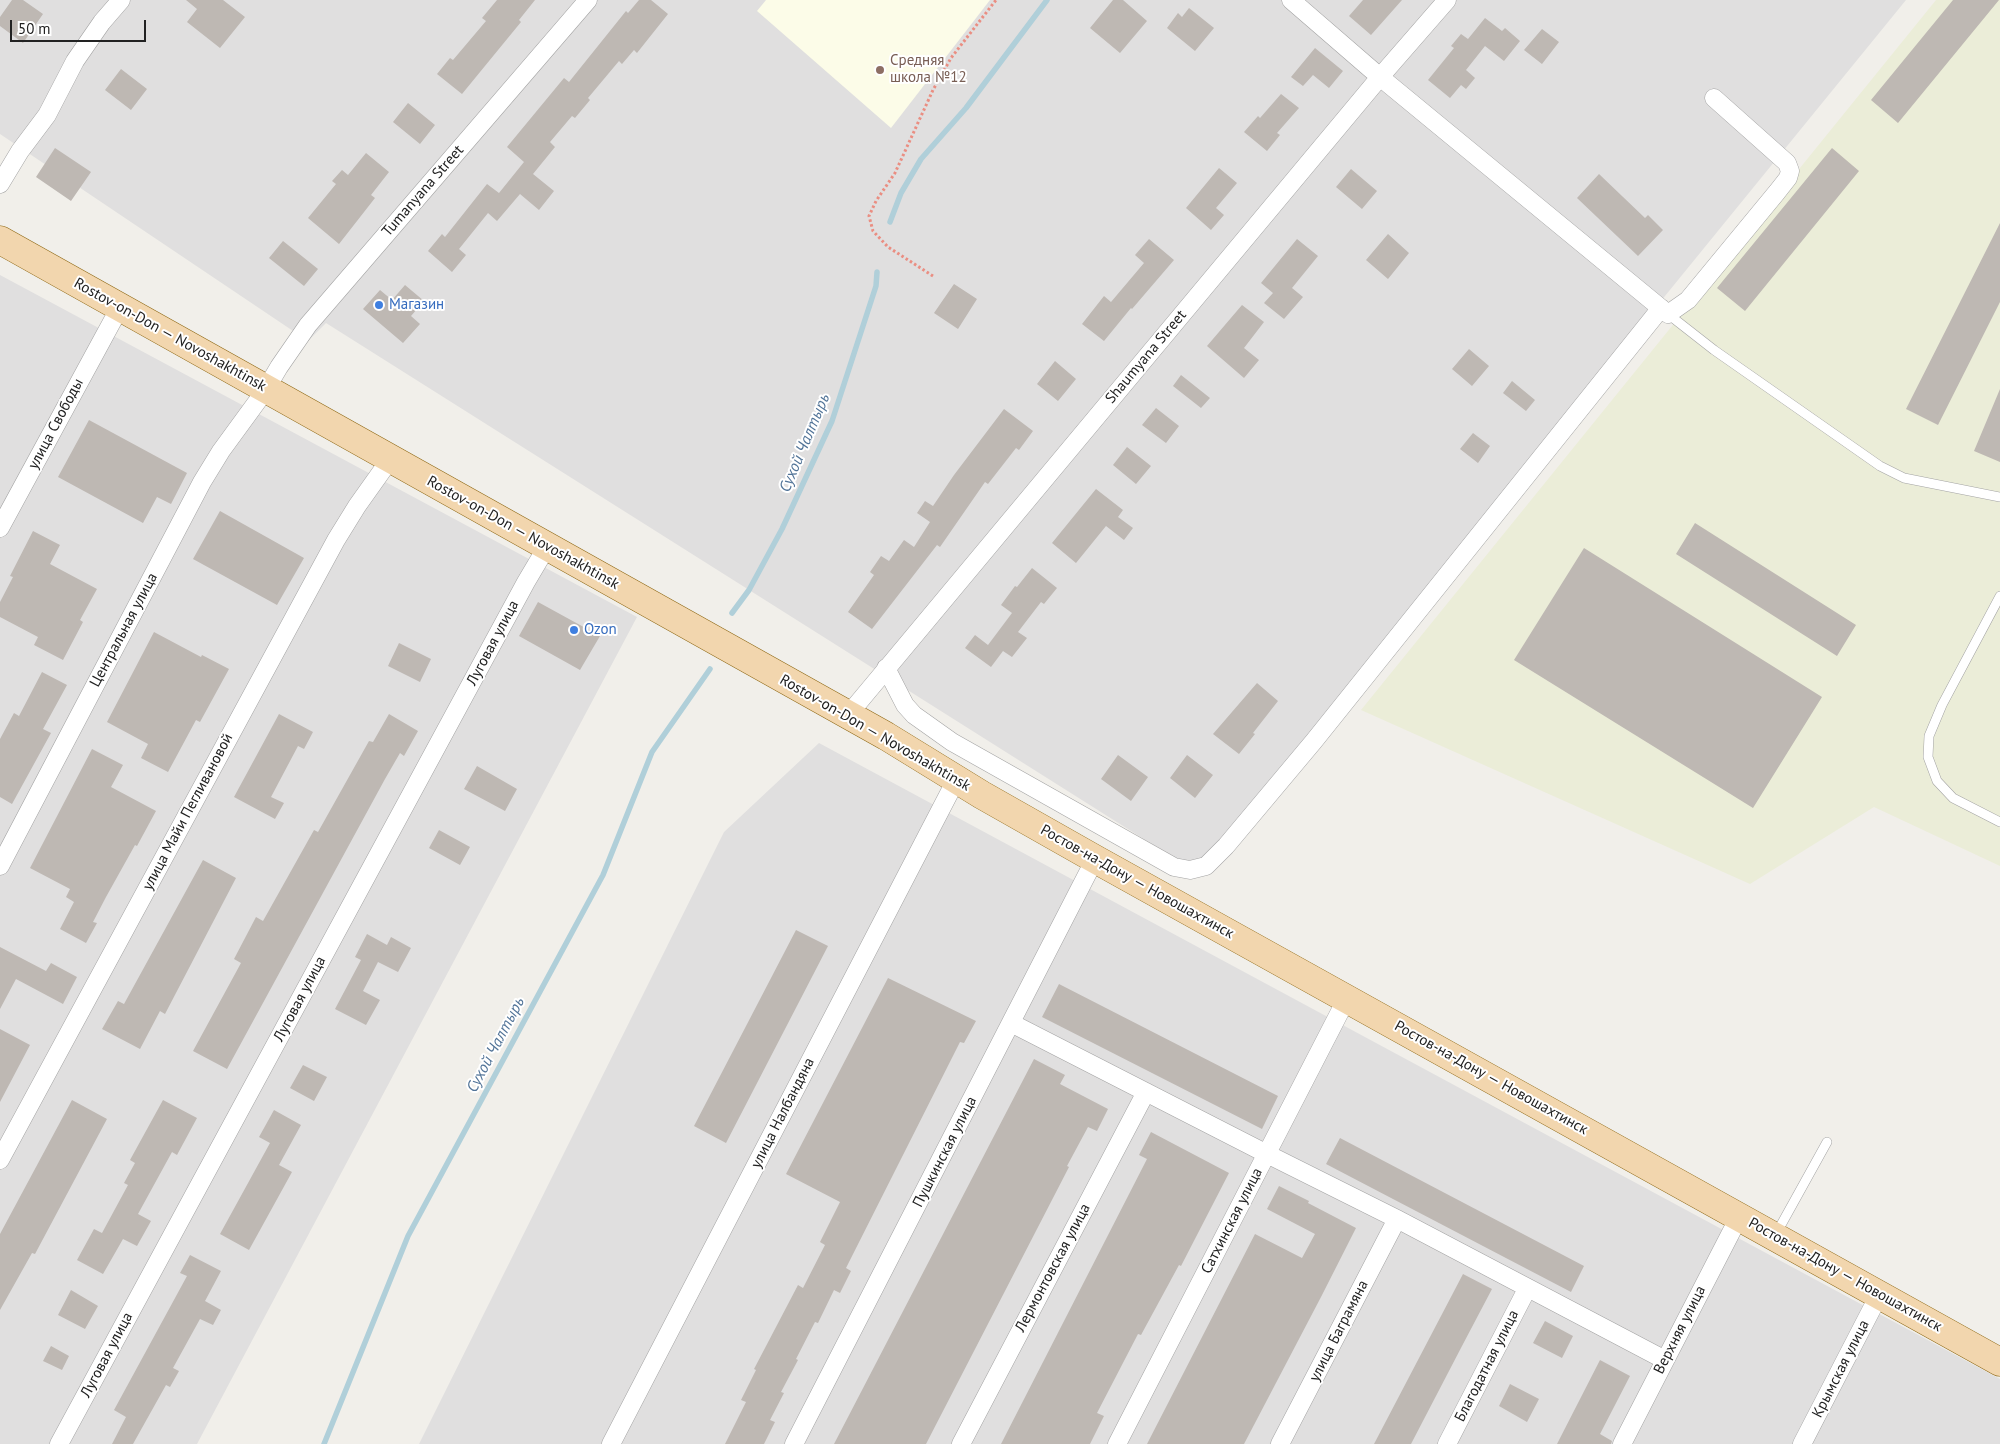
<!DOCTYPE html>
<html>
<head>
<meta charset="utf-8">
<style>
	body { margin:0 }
	#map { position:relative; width:2000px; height:1444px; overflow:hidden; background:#f1efea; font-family:"PT Sans",sans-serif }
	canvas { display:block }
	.scale { position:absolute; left:10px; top:20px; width:136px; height:22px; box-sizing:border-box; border:2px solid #222; border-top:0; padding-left:6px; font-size:15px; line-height:18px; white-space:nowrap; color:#222; -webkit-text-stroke:4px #fff; paint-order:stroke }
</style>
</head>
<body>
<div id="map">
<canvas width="2000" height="1444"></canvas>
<div class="scale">50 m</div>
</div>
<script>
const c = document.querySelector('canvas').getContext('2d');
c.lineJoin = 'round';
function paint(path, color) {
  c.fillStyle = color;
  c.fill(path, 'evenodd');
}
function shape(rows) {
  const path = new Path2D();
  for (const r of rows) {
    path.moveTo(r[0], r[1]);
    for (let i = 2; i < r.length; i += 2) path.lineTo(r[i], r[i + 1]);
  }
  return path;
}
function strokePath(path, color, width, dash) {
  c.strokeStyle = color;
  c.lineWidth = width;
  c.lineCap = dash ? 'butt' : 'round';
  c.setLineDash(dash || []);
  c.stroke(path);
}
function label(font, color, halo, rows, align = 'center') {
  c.font = font + ' "PT Sans",sans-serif';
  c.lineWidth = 4;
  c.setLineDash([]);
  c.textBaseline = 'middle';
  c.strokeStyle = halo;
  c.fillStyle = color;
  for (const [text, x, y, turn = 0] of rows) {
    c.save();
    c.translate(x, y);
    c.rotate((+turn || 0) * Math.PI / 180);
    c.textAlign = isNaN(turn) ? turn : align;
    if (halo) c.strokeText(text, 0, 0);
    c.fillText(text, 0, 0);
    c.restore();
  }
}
const residential = shape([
	[0,0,1906,0,1196,872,326,323,308,341,0,134],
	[0,275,637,617,197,1444,0,1444],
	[819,743,2000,1379,2000,1444,419,1444,724,832]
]);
const education = shape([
	[766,0,990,0,891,128,757,11]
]);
const farmland = shape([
	[1936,0,2000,0,2000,866,1874,807,1750,884,1361,710]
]);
const stream = shape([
	[890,222,901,193,921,159,966,108,1047,0],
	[732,613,749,590,782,529,832,421,876,286,877,272],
	[324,1444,408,1236,603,875,652,752,710,669]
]);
const building = shape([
	[12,0,23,0,43,14,23,43,0,26,0,17],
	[186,0,223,0,245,17,220,48,187,22,197,9],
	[497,0,535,0,519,20,521,22,462,94,437,74,450,58,453,60,486,21,482,18],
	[639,0,651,0,668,14,637,53,634,50,622,64,619,61,588,98,590,100,575,118,572,116,550,142,555,147,533,174,554,191,539,210,520,194,497,221,488,213,459,249,466,255,452,272,428,251,442,234,445,237,487,184,499,193,524,162,507,147,564,78,569,82,626,11,628,13],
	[1113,0,1123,0,1147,21,1120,53,1090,28],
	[1363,0,1402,0,1371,35,1349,16],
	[1953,0,1999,0,1898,123,1871,100],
	[1189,8,1214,28,1195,51,1167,28,1178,13,1182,17],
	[1485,18,1502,31,1505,28,1520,41,1504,61,1485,46,1466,70,1475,78,1466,89,1461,85,1450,98,1428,80,1454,48,1451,46,1461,34,1468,39],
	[1542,29,1559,42,1542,64,1524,50],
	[1315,48,1343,71,1329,88,1313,75,1303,86,1291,77],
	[121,69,147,89,131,110,105,90],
	[1281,94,1299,108,1277,133,1280,135,1267,151,1244,132,1258,116,1260,118],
	[408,103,435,125,420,144,393,122],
	[55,148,91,172,71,201,36,177],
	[1832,148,1859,171,1745,311,1717,288],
	[366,153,389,172,371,195,375,198,339,244,308,218,336,184,332,181,342,170,348,175],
	[1219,168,1237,183,1216,208,1224,215,1211,230,1186,208],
	[1351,169,1377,191,1362,209,1336,187],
	[1599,174,1645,218,1648,215,1663,230,1638,256,1577,198],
	[2000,223,2000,302,1938,425,1906,409],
	[1388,234,1409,253,1388,279,1366,260],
	[1149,239,1174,260,1132,309,1131,308,1104,341,1082,324,1104,296,1111,302,1144,263,1135,255],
	[1297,239,1318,256,1292,288,1303,297,1284,319,1264,303,1273,293,1261,283],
	[283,241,318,269,304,286,269,258],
	[954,284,977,299,958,329,934,313],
	[405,285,424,301,411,316,420,324,403,343,363,309,380,290,392,300],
	[1242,305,1264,322,1244,348,1259,360,1244,378,1207,346],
	[1469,349,1489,366,1472,386,1452,369],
	[1055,361,1076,379,1058,401,1037,384],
	[1181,375,1210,398,1201,408,1173,386],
	[1512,381,1535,400,1526,411,1503,393],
	[2000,389,2000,462,1974,451],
	[1156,408,1179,426,1166,443,1142,425],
	[1004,409,1033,431,1019,450,1016,448,988,484,985,482,940,547,937,545,872,629,848,612,874,575,870,572,881,556,889,561,904,540,914,547,930,522,917,513,925,501,933,506,954,475],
	[89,420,187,473,171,504,157,497,143,523,58,477],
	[1473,433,1490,446,1478,463,1460,449],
	[1127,447,1151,466,1136,484,1113,465],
	[1096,489,1123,510,1118,517,1133,528,1124,540,1106,526,1076,563,1052,543],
	[220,511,304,558,277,605,193,559],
	[1695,523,1856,625,1837,656,1676,554],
	[33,531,60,545,50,564,97,589,80,620,83,622,63,660,34,645,38,637,0,617,0,602,13,577,10,576],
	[1584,548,1822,697,1753,808,1514,660],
	[1032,568,1057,588,1044,604,1041,602,1018,632,1027,638,1012,657,1003,651,991,667,965,648,975,635,988,645,1012,613,1001,605,1015,586,1017,587],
	[538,602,600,636,580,670,519,636],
	[154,632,201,657,202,655,229,669,200,722,196,720,168,772,141,758,148,744,107,722],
	[399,643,431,659,420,682,388,666],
	[42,672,67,685,43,729,51,733,12,804,0,797,0,739,14,713,19,716],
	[1257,683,1278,701,1253,733,1255,734,1239,754,1213,734],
	[279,714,313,732,304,749,298,746,271,797,284,803,275,819,234,797],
	[389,714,418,731,404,756,400,753,385,779,227,1069,193,1051,241,963,234,959,256,917,263,921,314,830,318,832,369,741,373,742],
	[92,749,123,765,111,787,156,811,137,846,135,845,106,897,93,922,97,923,86,943,60,929,74,902,66,897,70,889,30,868],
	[1118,755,1148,777,1131,801,1101,779],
	[1187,755,1213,775,1195,798,1170,778],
	[477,766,517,789,505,811,464,789],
	[439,830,470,847,460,865,429,848],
	[203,860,236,878,165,1014,160,1011,140,1049,102,1029,118,1001,124,1004],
	[796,930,828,946,726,1143,694,1126],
	[367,934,387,945,391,937,411,948,398,972,378,962,363,991,380,1000,366,1025,335,1009,361,960,355,957],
	[0,947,46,971,51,963,77,977,63,1004,16,979,0,1009],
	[888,978,976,1021,964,1043,960,1042,846,1268,851,1271,840,1293,834,1290,818,1323,815,1322,796,1359,798,1360,781,1392,784,1393,770,1420,775,1422,764,1444,725,1444,746,1402,741,1400,756,1370,754,1369,798,1285,803,1288,825,1245,820,1242,840,1202,786,1174],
	[1059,984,1278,1096,1262,1129,1042,1017],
	[0,1029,30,1045,0,1102],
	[1034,1059,1065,1075,1060,1084,1108,1109,1097,1131,1088,1127,1067,1166,1069,1167,926,1444,834,1444],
	[303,1065,327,1077,314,1101,290,1088],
	[72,1100,107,1119,35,1254,32,1253,0,1310,0,1234],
	[163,1100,197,1118,177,1155,172,1152,138,1214,151,1221,137,1246,123,1239,103,1274,77,1260,94,1229,102,1233,128,1185,124,1183,135,1163,130,1160],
	[274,1110,301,1125,279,1165,292,1172,249,1250,220,1234,270,1143,259,1137],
	[1151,1132,1229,1173,1181,1266,1179,1265,1141,1335,1138,1334,1097,1413,1104,1416,1090,1444,1001,1444,1147,1159,1139,1155],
	[1340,1138,1584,1266,1571,1292,1326,1164],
	[1279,1186,1309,1201,1308,1203,1356,1228,1321,1297,1244,1444,1147,1444,1255,1234,1302,1258,1315,1234,1267,1209],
	[190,1255,221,1271,205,1301,221,1310,213,1325,200,1319,173,1368,179,1371,170,1387,166,1385,133,1444,112,1444,126,1417,114,1410,187,1276,180,1273],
	[1463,1274,1492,1289,1462,1346,1411,1444,1374,1444],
	[71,1290,98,1306,85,1329,58,1315],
	[1545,1321,1573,1336,1562,1358,1533,1343],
	[51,1346,69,1356,62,1370,43,1361],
	[1600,1360,1630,1376,1600,1434,1612,1441,1611,1444,1557,1444],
	[1510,1384,1539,1399,1527,1422,1499,1406]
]);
const path = shape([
	[933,276,888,247,873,231,869,216,876,201,895,173,933,90,951,58,996,0]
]);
const lane = shape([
	[1668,314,1714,350,1880,466,1904,478,2000,497],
	[2000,596,1942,705,1929,736,1928,757,1937,781,1953,798,2000,822],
	[1776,1234,1827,1142]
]);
const street = shape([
	[1291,0,1380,77,1668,314,1688,300,1777,192,1788,178,1790,171,1787,163,1714,98],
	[0,184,20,151,47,115,75,61,102,22,121,0],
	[266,389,279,367,308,325,588,0],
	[0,528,113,320],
	[886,668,905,705,914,715,952,742,1174,867,1190,870,1206,866,1226,846,1314,741,1661,308],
	[848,715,1380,77,1447,0],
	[0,866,202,482,221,451,259,399],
	[1011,1023,1267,1154,1397,1219,1665,1360],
	[0,1160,336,540,357,506,384,468],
	[59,1444,526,582,542,555],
	[611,1444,955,782],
	[794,1444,1095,859],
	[961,1444,1146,1092],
	[1117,1444,1347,998],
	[1280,1444,1397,1219],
	[1447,1444,1527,1289],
	[1622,1444,1739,1217],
	[1802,1444,1879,1295]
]);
const primary = shape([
	[0,240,886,736,982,795,1095,859,2000,1362]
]);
const markers = [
	[880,70,5,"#8d6e63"],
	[379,305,5,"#3f7fe0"],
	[574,630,5,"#3f7fe0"]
];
const educationNames = [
	["Средняя",890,61],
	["школа №12",890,78]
];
const streetNames = [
	["Tumanyana Street",423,191,-49],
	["Rostov-on-Don — Novoshakhtinsk",170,335,29],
	["Shaumyana Street",1146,357,-50],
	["улица Свободы",56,424,-62],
	["Rostov-on-Don — Novoshakhtinsk",523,533,29],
	["Центральная улица",124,630,-62],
	["Луговая улица",493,643,-62],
	["Rostov-on-Don — Novoshakhtinsk",875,733,30],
	["улица Майи Пегливановой",188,812,-62],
	["Ростов-на-Дону — Новошахтинск",1137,882,29],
	["Луговая улица",300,999,-62],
	["Ростов-на-Дону — Новошахтинск",1491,1078,29],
	["улица Налбандяна",783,1113,-63],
	["Пушкинская улица",945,1152,-63],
	["Сатхинская улица",1232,1221,-63],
	["Лермонтовская улица",1053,1268,-62],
	["Ростов-на-Дону — Новошахтинск",1845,1275,29],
	["Верхняя улица",1680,1330,-63],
	["улица Баграмяна",1339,1331,-63],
	["Луговая улица",107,1355,-62],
	["Благодатная улица",1487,1366,-63],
	["Крымская улица",1841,1369,-63]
];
const shopNames = [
	["Магазин",389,305],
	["Ozon",584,630]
];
const waterNames = [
	["Сухой Чалтырь",805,443,-67],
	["Сухой Чалтырь",496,1045,-62]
];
paint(residential, '#e0dfdf');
paint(education, '#fcfce8');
paint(farmland, '#ebedd8');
strokePath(stream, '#b0cfd9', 5.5);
paint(building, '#beb8b3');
strokePath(lane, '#a3a3a3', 10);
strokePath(street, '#a3a3a3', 19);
strokePath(primary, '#8d6713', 29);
strokePath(path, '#ea8e82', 3, [2.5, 2.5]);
strokePath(lane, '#fff', 9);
strokePath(street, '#fff', 18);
strokePath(primary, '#f2d6ae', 28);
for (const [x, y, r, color] of markers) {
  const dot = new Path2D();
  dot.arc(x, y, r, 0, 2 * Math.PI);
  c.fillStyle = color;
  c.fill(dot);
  strokePath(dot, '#fff', 2);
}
label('15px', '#785e54', '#fff', educationNames, 'left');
label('15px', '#222', '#fff', streetNames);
label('15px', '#366cbe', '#fff', shopNames, 'left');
label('italic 16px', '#527498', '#fff', waterNames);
</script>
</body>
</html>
